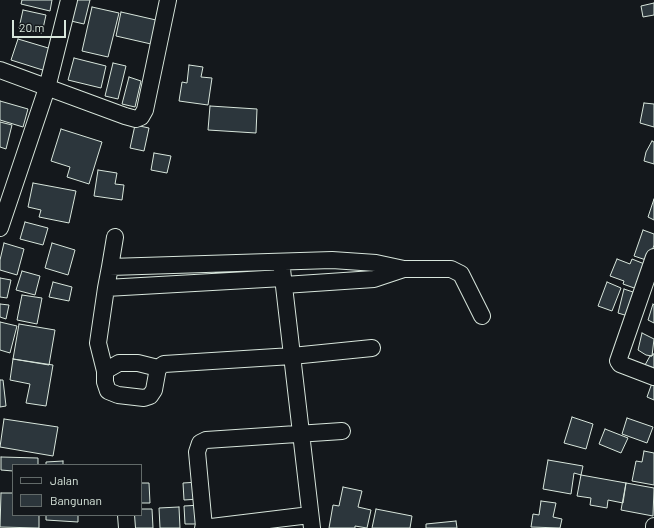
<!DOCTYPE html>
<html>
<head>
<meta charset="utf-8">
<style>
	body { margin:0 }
	#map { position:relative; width:654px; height:528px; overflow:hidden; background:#14181c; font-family:Barlow,sans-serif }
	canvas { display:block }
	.legend { position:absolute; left:12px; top:464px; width:130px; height:52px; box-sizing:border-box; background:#14181c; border:1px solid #626a69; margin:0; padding:5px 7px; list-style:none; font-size:12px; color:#d8e6dc }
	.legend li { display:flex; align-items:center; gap:8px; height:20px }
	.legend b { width:20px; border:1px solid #626a69 }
	.scale { position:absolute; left:12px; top:20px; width:54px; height:18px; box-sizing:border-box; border:2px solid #d8e6dc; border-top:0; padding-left:5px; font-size:12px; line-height:14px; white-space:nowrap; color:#d8e6dc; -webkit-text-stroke:3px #14181c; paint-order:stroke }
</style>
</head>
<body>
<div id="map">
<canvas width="654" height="528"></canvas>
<ul class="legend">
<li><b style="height:5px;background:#14181c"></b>Jalan</li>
<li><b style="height:11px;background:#2c363c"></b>Bangunan</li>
</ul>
<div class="scale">20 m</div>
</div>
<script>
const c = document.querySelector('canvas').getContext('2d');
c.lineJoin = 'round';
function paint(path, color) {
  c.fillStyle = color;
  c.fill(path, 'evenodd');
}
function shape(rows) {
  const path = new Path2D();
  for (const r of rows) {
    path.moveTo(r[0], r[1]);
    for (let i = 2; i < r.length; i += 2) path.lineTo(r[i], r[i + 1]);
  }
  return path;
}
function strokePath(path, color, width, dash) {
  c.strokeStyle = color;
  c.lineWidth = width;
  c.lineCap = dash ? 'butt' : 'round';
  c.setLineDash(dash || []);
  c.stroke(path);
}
const building = shape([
	[22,0,52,0,50,11,21,4,22,0],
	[76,0,90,0,84,24,71,21,76,0],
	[654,3,654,15,643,17,641,6,654,3],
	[92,7,119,13,108,57,82,51,92,7],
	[23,10,46,15,42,33,19,28,23,10],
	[121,12,156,20,151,44,116,36,121,12],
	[18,39,55,50,49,72,11,60,18,39],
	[74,58,106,66,101,88,68,80,74,58],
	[113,63,126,66,118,99,105,96,113,63],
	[189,65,203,67,201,77,212,78,208,105,179,101,182,82,187,83,189,65],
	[129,77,141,81,135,107,122,104,129,77],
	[0,101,28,109,23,127,0,120,0,101],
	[644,103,654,104,654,127,640,123,644,103],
	[210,106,257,109,256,133,208,130,210,106],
	[0,122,12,125,6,149,0,147,0,122],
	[135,125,149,128,144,151,130,148,135,125],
	[61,129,102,142,89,184,67,177,70,167,51,161,61,129],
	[652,141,654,142,654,164,644,161,646,152,652,141],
	[154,153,171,156,167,173,151,170,154,153],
	[98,170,117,173,115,184,124,185,122,200,94,196,98,170],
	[33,183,76,191,69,223,39,217,41,210,28,207,33,183],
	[654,199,654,220,648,217,654,199],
	[25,222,48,228,43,245,20,239,25,222],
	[643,230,654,234,654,245,649,261,634,256,643,230],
	[4,243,24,249,17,275,0,270,0,260,4,243],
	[52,243,75,250,68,275,45,268,52,243],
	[617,259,630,264,632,259,647,265,637,289,623,284,624,281,610,276,617,259],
	[22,271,40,276,35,295,16,290,22,271],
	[0,278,11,280,7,298,0,297,0,278],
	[53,282,72,287,69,301,49,297,53,282],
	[607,282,621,288,612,311,598,306,607,282],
	[624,289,636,293,628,316,618,313,624,289],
	[22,295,42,298,37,324,17,320,22,295],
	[0,304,9,305,6,319,0,317,0,304],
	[653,304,654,305,654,323,648,320,653,304],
	[0,322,17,326,10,353,0,350,0,322],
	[19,324,55,330,49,365,13,359,19,324],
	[642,333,654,339,652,356,646,355,638,350,642,333],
	[653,354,654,354,654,368,645,365,650,356,652,356,653,354],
	[13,359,53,365,46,406,26,403,30,384,10,380,13,359],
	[0,380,3,380,6,406,0,407,0,380],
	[652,383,654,383,654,400,647,397,652,383],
	[572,417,593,424,586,449,564,443,572,417],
	[627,418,653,427,647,443,622,434,627,418],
	[4,419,58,427,53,456,0,447,4,419],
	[605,429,628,438,621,453,599,444,605,429],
	[644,451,654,453,654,485,632,481,636,461,642,462,644,451],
	[1,457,38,458,38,465,13,465,13,471,1,470,1,457],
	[548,460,583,466,581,475,574,473,571,494,543,489,548,460],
	[63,461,63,465,46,465,46,462,63,461],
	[581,475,626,483,623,503,608,500,607,508,590,505,591,498,577,496,581,475],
	[199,482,200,499,184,500,183,483,199,482],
	[141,483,149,483,150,503,141,503,141,483],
	[626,483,654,488,653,516,621,510,626,483],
	[343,487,362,491,358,507,371,510,367,528,355,526,355,528,329,528,333,505,339,506,343,487],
	[1,493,13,493,13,515,39,515,39,528,0,527,1,493],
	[541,501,556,503,553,517,562,519,560,528,531,527,533,514,539,515,541,501],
	[201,505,201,524,185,524,184,506,201,505],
	[179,507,180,528,160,528,159,508,179,507],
	[141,509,152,509,153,528,131,528,130,515,141,515,141,509],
	[376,509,412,516,410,528,372,528,376,509],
	[46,515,78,515,78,522,46,520,46,515],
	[456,521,457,528,426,528,426,524,456,521]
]);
const street = shape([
	[0,70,125,116,136,119,141,117,145,110,168,0],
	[0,228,47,88,69,0],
	[654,257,618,361,620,364,654,377],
	[110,267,115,237],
	[282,269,312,528],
	[283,278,106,288,110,267,332,260,376,263,404,269],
	[284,285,374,279,404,269,451,269,461,274,482,316],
	[106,288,98,343,105,371,105,382,108,391,118,395,144,398,150,396,154,390,158,368,164,364,292,356,372,348],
	[105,371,119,363,138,363,158,368],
	[126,515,127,528],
	[204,527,197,452,200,443,206,440,342,431],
	[203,528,310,515],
	[654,528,654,526]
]);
paint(building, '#2c363c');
strokePath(building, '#d8e6dc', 1);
strokePath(street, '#d8e6dc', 18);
strokePath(street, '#14181c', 16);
</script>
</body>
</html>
